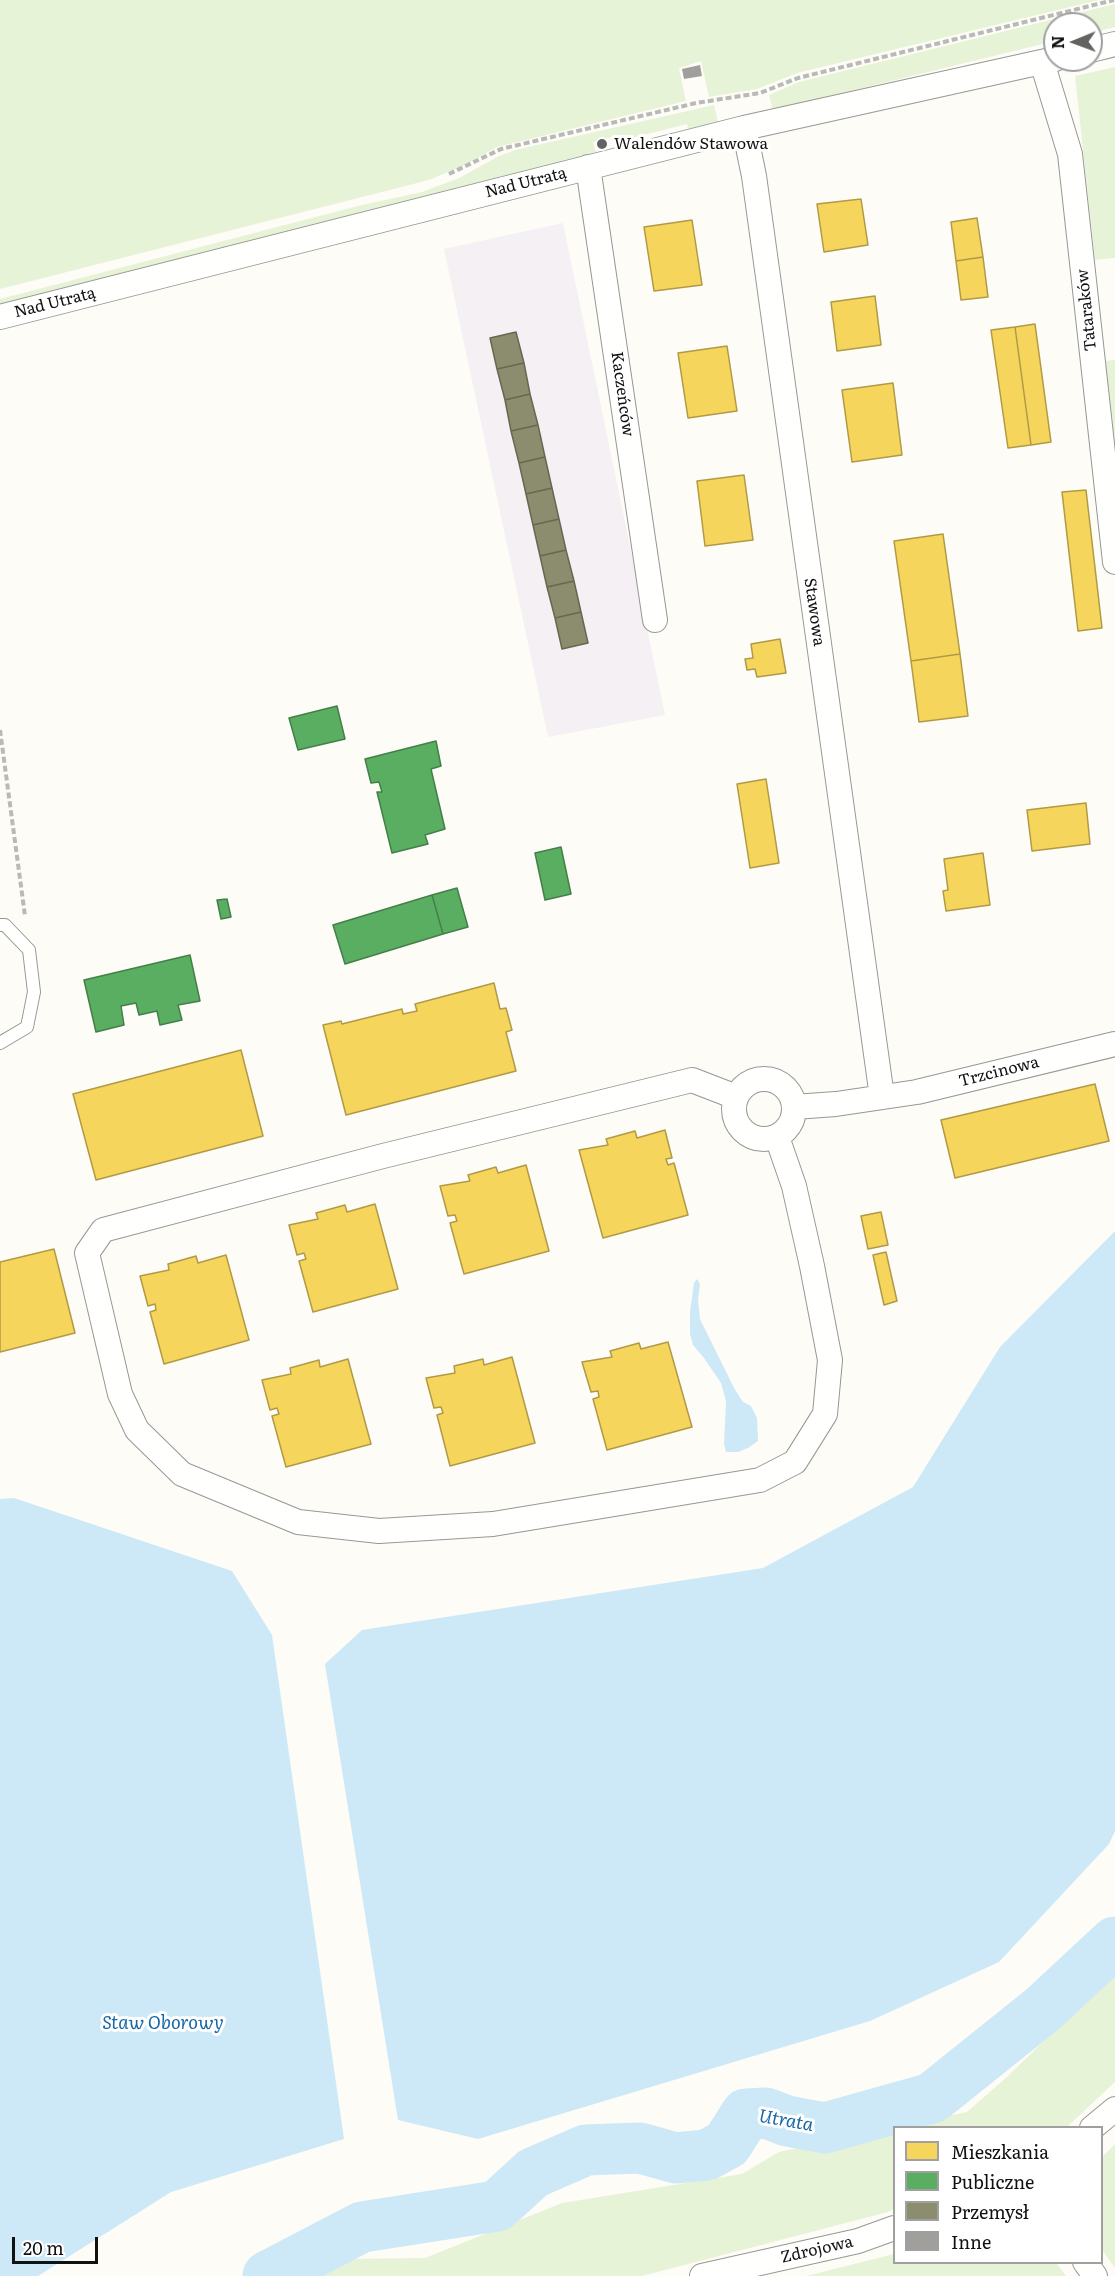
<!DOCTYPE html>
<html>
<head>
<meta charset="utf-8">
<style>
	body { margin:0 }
	#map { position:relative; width:1115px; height:2276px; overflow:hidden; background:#fdfcf7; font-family:Literata,serif }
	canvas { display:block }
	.legend { position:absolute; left:893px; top:2126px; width:210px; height:138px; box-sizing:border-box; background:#fff; border:2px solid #a0a0a0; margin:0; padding:8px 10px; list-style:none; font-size:18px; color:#111 }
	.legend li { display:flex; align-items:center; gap:12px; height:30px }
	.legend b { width:30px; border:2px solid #a0a0a0 }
	.north { position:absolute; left:1043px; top:12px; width:60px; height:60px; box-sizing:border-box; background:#fff; border:2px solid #a0a0a0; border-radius:50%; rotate:269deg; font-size:16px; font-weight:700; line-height:24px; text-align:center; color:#111 }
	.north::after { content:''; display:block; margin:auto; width:21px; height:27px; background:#646362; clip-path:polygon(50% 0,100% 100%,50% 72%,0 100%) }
	.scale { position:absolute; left:12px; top:2237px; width:86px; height:27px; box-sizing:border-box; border:3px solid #111; border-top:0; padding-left:8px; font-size:18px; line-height:21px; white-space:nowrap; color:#111; -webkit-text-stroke:4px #fff; paint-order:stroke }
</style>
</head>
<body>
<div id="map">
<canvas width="1115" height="2276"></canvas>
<ul class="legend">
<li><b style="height:16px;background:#f6d55c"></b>Mieszkania</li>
<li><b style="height:16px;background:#5aae61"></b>Publiczne</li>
<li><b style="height:16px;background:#8c8c6e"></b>Przemysł</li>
<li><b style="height:16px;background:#a19f9c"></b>Inne</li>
</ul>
<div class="north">N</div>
<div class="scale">20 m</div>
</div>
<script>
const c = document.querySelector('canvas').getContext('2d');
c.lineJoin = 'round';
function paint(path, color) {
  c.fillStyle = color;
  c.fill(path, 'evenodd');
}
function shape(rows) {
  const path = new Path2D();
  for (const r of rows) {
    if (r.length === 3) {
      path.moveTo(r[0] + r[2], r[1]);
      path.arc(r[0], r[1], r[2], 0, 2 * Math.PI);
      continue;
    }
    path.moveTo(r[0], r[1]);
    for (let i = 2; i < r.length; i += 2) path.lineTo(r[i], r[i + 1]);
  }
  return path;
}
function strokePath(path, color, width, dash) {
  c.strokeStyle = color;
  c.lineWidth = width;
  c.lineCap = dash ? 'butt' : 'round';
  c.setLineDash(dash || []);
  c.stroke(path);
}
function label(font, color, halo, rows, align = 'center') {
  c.font = font + ' Literata,serif';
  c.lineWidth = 6;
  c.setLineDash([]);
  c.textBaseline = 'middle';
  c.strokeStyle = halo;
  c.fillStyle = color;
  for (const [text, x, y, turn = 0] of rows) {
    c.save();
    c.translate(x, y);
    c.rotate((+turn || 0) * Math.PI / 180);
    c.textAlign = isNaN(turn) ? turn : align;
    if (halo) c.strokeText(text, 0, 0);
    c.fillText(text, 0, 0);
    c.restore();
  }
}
const industrial = shape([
	[563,223,665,715,548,737,444,249]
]);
const green = shape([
	[0,0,1099,0,797,73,757,89,709,97,701,61,679,68,686,101,497,147,465,165,429,180,0,289],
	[1115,4,1115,27,1091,33,1091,24,1055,24,1055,41,773,110,769,95,799,82],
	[1115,67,1115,258,1095,260,1075,76],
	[714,105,718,122,688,129,687,124,616,142,614,137,593,142,596,152,0,306,0,299,362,205,422,192,459,178,499,156,515,150],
	[1115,360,1115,456,1105,361],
	[1115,1971,1115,2082,1067,2127,894,2128,894,2209,888,2212,642,2276,308,2276,342,2259,425,2258,562,2203,742,2174,779,2152,967,2112,1007,2077],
	[1115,2144,1115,2268,1102,2250,1102,2157],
	[894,2254,894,2262,1056,2263,1066,2276,806,2276]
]);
const water = shape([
	[1115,1231,1115,1831,1109,1844,999,1962,870,2021,478,2139,398,2120,325,1664,362,1630,763,1568,913,1487,1000,1347],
	[697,1279,700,1284,698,1300,700,1319,734,1388,743,1402,751,1406,757,1418,758,1441,748,1448,738,1452,726,1452,724,1444,726,1401,721,1383,704,1358,693,1345,690,1334,690,1312,694,1283],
	[14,1498,232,1571,272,1635,344,2139,171,2192,38,2276,0,2276,0,1499]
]);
const homes = shape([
	[861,199,868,245,824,252,817,204,861,199],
	[977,218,983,257,956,261,951,222,977,218],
	[692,220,702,285,654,291,644,227,692,220],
	[983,257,988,297,961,300,956,261,983,257],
	[875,296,881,345,837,351,831,302,875,296],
	[1035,324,1051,442,1031,445,1015,327,1035,324],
	[1015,327,1031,445,1008,448,991,330,1015,327],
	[727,346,737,411,688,418,678,353,727,346],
	[893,383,902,455,852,462,842,390,893,383],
	[744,475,753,540,705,546,697,481,744,475],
	[1086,490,1102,628,1078,631,1062,492,1086,490],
	[943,534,960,654,911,661,894,541,943,534],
	[780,639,786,673,757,677,755,669,747,670,745,659,753,658,751,644,780,639],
	[960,654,968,716,919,722,911,661,960,654],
	[766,779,779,863,750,868,737,784,766,779],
	[1086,803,1090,844,1032,851,1027,810,1086,803],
	[983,853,990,905,946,911,943,891,948,890,944,859,983,853],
	[494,983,500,1009,506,1008,512,1030,506,1032,516,1071,346,1115,323,1025,341,1021,342,1024,402,1009,403,1014,417,1011,415,1004,494,983],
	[241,1050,263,1136,96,1180,73,1094,241,1050],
	[1095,1084,1109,1141,955,1178,941,1120,1095,1084],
	[665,1130,672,1158,666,1159,668,1165,674,1163,688,1215,603,1238,579,1150,608,1145,606,1139,635,1131,637,1138,665,1130],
	[526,1165,549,1251,464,1274,450,1223,457,1221,455,1215,448,1216,440,1186,470,1181,468,1175,496,1167,498,1173,526,1165],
	[375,1204,398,1289,313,1312,299,1261,306,1259,304,1253,297,1255,289,1225,318,1219,316,1213,345,1205,347,1212,375,1204],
	[881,1212,888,1245,868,1249,861,1216,881,1212],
	[54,1249,75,1333,0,1352,0,1262,54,1249],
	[886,1252,897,1301,884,1305,873,1255,886,1252],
	[226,1255,249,1340,164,1364,150,1312,156,1310,155,1304,148,1306,140,1276,169,1270,168,1264,196,1256,198,1263,226,1255],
	[668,1342,692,1427,607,1450,593,1399,599,1397,598,1391,591,1392,582,1362,612,1357,610,1351,639,1343,641,1349,668,1342],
	[512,1357,535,1443,450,1466,437,1415,443,1413,441,1407,434,1408,426,1378,455,1373,454,1366,483,1359,484,1365,512,1357],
	[348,1359,371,1444,286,1467,272,1416,279,1414,277,1408,270,1410,262,1380,291,1374,290,1368,319,1360,320,1367,348,1359]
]);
const public = shape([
	[337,706,345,739,298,750,289,718,337,706],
	[436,741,441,766,431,769,445,829,425,835,428,844,392,853,377,792,382,792,379,782,371,783,365,759,436,741],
	[561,847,571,894,545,900,535,853,561,847],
	[457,888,468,927,443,934,432,895,457,888],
	[432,895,443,934,345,964,333,925,432,895],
	[227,899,231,917,221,919,217,900,227,899],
	[190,955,200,1001,178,1005,182,1020,160,1025,157,1011,139,1015,136,1003,121,1006,124,1025,96,1032,84,980,190,955]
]);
const industry = shape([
	[516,332,524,363,497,369,490,338,516,332],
	[524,363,530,394,505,400,497,369,524,363],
	[530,394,538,425,511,431,505,400,530,394],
	[538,425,545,457,519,463,511,431,538,425],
	[545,457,552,488,526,494,519,463,545,457],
	[552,488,559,519,533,525,526,494,552,488],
	[559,519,566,550,540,556,533,525,559,519],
	[566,550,574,581,547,587,540,556,566,550],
	[574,581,581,612,555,618,547,587,574,581],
	[581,612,588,643,562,649,555,618,581,612]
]);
const river = shape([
	[268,2276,362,2227,497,2206,533,2173,586,2150,640,2148,676,2158,707,2155,727,2144,746,2114,766,2113,787,2121,825,2128,932,2098,1043,2009,1115,1942]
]);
const building = shape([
	[700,65,702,76,684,79,682,69]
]);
const path = shape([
	[449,174,501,149,696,103,760,93,798,78,1114,0],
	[0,730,25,916]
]);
const service = shape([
	[0,925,5,925,29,950,34,992,27,1027,0,1043]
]);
const minor = shape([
	[1091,50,1115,44],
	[1042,62,1070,154,1115,562],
	[744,128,754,176,882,1097],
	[588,167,655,620],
	[0,317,744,128,1055,59],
	[764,1109,30],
	[736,1097,692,1080,383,1156,103,1230,87,1253,120,1394,137,1430,182,1474,298,1522,379,1531,493,1524,760,1480,795,1462,825,1414,830,1360,812,1266,794,1186,777,1137],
	[794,1107,836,1104,917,1092,1115,1044],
	[1092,2128,1115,2109],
	[1085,2262,1095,2276],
	[702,2276,858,2241,894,2228]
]);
const markers = [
	[602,144,6,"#646362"]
];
const poiNames = [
	["Walendów Stawowa",614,144]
];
const streetNames = [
	["Nad Utratą",526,183,-14],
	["Nad Utratą",55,303,-14],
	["Tataraków",1087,310,-96],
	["Kaczeńców",622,394,82],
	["Stawowa",814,612,82],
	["Trzcinowa",999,1072,-14],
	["Zdrojowa",817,2250,-13]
];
const waterNames = [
	["Staw Oborowy",163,2024],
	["Utrata",786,2121,10]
];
paint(industrial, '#f5f0f3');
paint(green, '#e7f3d7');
paint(water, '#cde8f7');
paint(homes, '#f6d55c');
strokePath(homes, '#b19a46', 1.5);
paint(public, '#5aae61');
strokePath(public, '#447f49', 1.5);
paint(industry, '#8c8c6e');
strokePath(industry, '#676752', 1.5);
strokePath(river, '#cde8f7', 51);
paint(building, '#a19f9c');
strokePath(service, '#979795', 14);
strokePath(minor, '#979795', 26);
strokePath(path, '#b9b9b8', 4, [6, 3]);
strokePath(service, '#fffffe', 12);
strokePath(minor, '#fffffe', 24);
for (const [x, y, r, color] of markers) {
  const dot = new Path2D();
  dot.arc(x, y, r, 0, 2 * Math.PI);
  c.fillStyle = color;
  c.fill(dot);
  strokePath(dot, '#fff', 2);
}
label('16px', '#111', '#fff', poiNames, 'left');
label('16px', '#111', '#fff', streetNames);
label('italic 18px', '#1768a6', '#fff', waterNames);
</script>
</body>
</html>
